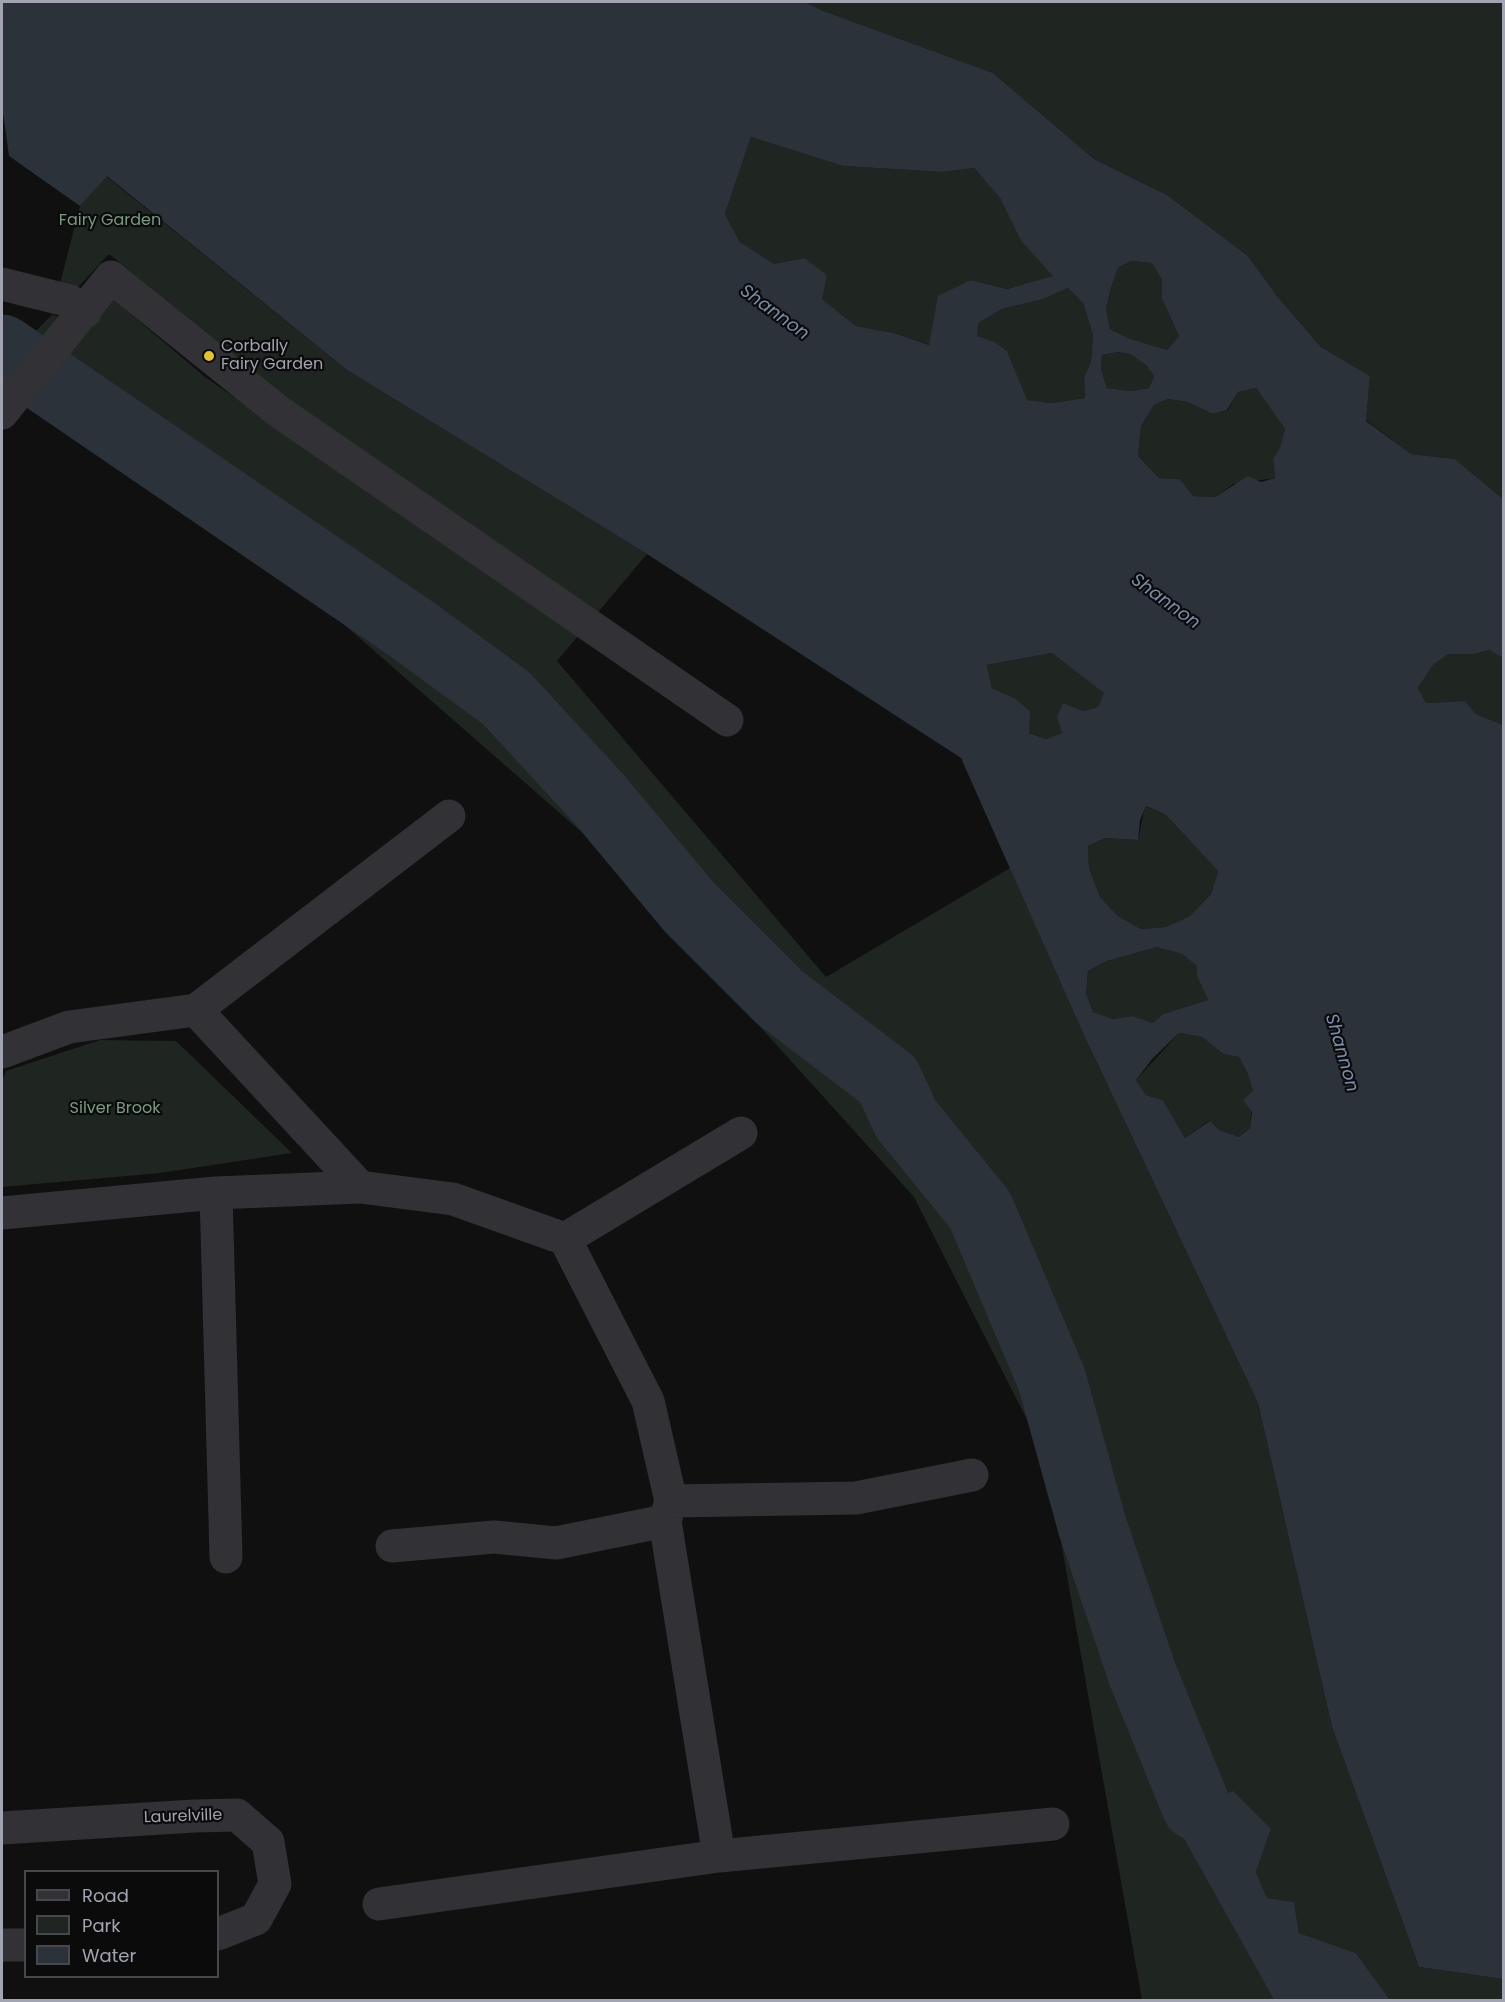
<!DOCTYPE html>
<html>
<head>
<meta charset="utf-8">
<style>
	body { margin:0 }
	#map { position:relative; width:1505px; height:2002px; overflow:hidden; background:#101011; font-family:Poppins,sans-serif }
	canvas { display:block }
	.frame { position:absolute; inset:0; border:3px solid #a2a4b1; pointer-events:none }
	.legend { position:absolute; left:24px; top:1870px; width:195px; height:108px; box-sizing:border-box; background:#0b0b0c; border:2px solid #47484e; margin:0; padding:8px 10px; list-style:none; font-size:18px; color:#a2a4b1 }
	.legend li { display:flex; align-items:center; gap:12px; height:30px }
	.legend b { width:30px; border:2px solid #47484e }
</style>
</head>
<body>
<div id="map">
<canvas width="1505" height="2002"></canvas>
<div class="frame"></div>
<ul class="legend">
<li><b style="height:8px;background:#313136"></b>Road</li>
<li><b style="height:16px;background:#1f2520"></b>Park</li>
<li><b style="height:16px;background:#2c323a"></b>Water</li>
</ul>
</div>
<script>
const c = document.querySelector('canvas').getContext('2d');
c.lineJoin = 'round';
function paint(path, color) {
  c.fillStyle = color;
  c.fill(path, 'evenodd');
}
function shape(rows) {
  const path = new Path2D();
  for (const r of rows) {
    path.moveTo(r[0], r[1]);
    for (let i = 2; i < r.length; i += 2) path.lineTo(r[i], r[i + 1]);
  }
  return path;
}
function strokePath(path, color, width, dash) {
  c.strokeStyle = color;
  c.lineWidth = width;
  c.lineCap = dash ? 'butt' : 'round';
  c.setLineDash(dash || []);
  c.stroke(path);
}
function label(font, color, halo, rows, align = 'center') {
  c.font = font + ' Poppins,sans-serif';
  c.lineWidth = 4.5;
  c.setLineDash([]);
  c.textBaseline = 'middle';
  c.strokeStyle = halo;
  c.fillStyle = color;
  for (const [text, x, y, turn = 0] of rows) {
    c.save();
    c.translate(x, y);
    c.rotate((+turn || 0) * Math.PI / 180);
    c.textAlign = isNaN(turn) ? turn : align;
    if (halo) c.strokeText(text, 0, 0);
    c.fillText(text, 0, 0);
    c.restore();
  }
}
const green = shape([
	[805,2,1503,2,1503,499,1455,459,1411,454,1366,420,1370,376,1321,347,1277,296,1248,256,1167,195,1094,159,993,73,821,10],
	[751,137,843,166,942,172,974,168,1000,198,1021,241,1054,276,1007,289,971,280,930,345,894,333,856,326,822,299,804,258,774,264,740,242,725,214],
	[106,176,347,370,647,554,557,661,826,977,1010,868,1082,1031,1258,1403,1332,1727,1419,1967,1503,1979,1503,2000,1390,2000,1356,1953,1299,1933,1294,1902,1267,1898,1256,1872,1271,1829,1174,1821,1274,2000,1142,2000,1046,1457,914,1197,594,843,237,531,2,377,2,365,52,315,80,206],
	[109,254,308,416,291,436,205,377,113,299,87,322,52,315],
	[1131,261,1152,263,1162,280,1162,299,1179,336,1167,350,1128,338,1110,329,1106,308,1111,288,1118,268],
	[1068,288,1083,303,1093,335,1091,361,1084,378,1085,398,1052,403,1026,400,1007,351,977,336,977,323,1002,309,1043,299],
	[1118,352,1130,354,1146,365,1154,376,1149,388,1132,391,1107,388,1101,369,1102,355],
	[1256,388,1285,429,1280,447,1273,459,1275,478,1233,484,1215,497,1193,496,1180,479,1159,478,1138,456,1141,426,1154,405,1168,399,1187,402,1213,414,1228,410,1238,392],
	[1491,650,1503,658,1503,725,1476,714,1465,701,1426,703,1418,688,1433,665,1448,654,1474,654],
	[1052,653,1105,693,1098,707,1083,711,1063,703,1062,733,1046,739,1029,733,1014,698,992,688,987,665],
	[1145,806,1166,815,1218,871,1211,894,1190,916,1166,927,1141,929,1118,916,1100,897,1089,868,1088,846,1105,838,1138,840],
	[1157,947,1182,954,1197,966,1197,976,1208,1000,1163,1014,1153,1023,1133,1016,1113,1019,1093,1012,1086,993,1088,971,1107,961],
	[1179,1033,1202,1037,1223,1054,1239,1057,1247,1072,1253,1091,1250,1128,1239,1137,1219,1130,1209,1121,1185,1138,1163,1100,1146,1095,1136,1080],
	[100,1040,176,1041,292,1153,160,1173,2,1187,2,1080,6,1071]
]);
const water = shape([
	[2,2,805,2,821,10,993,73,1094,159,1167,195,1248,256,1277,296,1321,347,1370,376,1366,421,1411,454,1455,459,1503,499,1503,658,1490,650,1474,654,1448,654,1433,665,1418,688,1426,703,1465,701,1476,714,1503,725,1503,1979,1419,1967,1332,1727,1258,1403,1082,1031,961,758,647,554,347,370,107,176,80,206,9,156,2,106],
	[751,137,843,166,942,172,974,168,1000,198,1021,241,1053,276,1007,289,971,280,938,296,929,345,894,333,856,326,822,299,827,275,804,258,774,264,740,242,725,214],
	[1131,261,1152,263,1162,280,1162,299,1179,336,1167,350,1128,338,1110,329,1106,308,1111,288,1118,268],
	[1068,288,1083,303,1093,335,1091,361,1084,378,1085,398,1052,403,1027,400,1007,351,994,342,977,336,978,323,1002,309,1043,299],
	[1118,352,1130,354,1146,365,1154,376,1149,388,1132,391,1107,388,1101,369,1102,355],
	[1256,388,1285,429,1280,447,1273,459,1275,478,1261,482,1248,476,1215,497,1193,496,1180,479,1159,478,1138,456,1141,426,1154,405,1168,399,1187,402,1213,414,1227,410,1238,392],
	[1052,653,1104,693,1098,707,1083,711,1063,703,1057,717,1062,733,1046,739,1029,733,1030,711,1014,698,992,688,987,665],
	[1146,806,1166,815,1218,871,1211,894,1190,916,1166,927,1141,929,1118,916,1100,897,1089,868,1088,846,1105,838,1138,840,1140,820],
	[1157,947,1182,954,1197,966,1197,976,1208,1000,1163,1014,1153,1023,1133,1016,1113,1019,1093,1012,1086,993,1088,971,1107,961],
	[1179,1033,1202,1037,1223,1054,1239,1057,1247,1072,1253,1091,1243,1100,1252,1112,1250,1128,1239,1137,1219,1130,1210,1121,1185,1138,1163,1100,1146,1095,1136,1080,1153,1058],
	[1233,1791,1271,1829,1256,1872,1267,1898,1294,1902,1299,1933,1356,1953,1390,2000,1274,2000,1174,1821,1196,1806]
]);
const river = shape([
	[2,349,410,628,506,698,600,800,690,908,779,997,888,1080,906,1119,980,1210,1052,1380,1092,1525,1142,1673,1196,1806]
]);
const minor = shape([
	[2,284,70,301,85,312],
	[2,413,111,277,278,411,727,720],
	[196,1010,449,816],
	[2,1052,69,1027,196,1010,360,1187],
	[216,1193,226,1557],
	[2,1213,216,1193,360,1187,453,1199,565,1239,648,1401,671,1501,665,1521,719,1856,1053,1824],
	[565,1239,741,1133],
	[671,1501,856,1498,972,1475],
	[392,1546,494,1537,556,1543,665,1521],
	[2,1828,194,1816,237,1815,268,1842,275,1884,256,1919,218,1934],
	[379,1904,719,1856],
	[2,1945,26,1945]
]);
const markers = [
	[209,356,6,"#e2c137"]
];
const parkNames = [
	["Fairy Garden",110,221],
	["Silver Brook",115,1109]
];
const poiNames = [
	["Corbally",221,347],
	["Fairy Garden",221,365]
];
const streetNames = [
	["Laurelville",183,1817,-2]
];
const waterNames = [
	["Shannon",774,313,36],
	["Shannon",1165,602,36],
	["Shannon",1341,1053,74]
];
paint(green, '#1f2520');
paint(water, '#2c323a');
strokePath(river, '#2c323a', 69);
strokePath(minor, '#313136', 33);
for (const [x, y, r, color] of markers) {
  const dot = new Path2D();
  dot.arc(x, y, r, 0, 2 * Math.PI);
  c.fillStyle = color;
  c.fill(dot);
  strokePath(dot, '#0b0b0c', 2);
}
label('16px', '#7a9b81', '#0b0b0c', parkNames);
label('16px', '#a2a4b1', '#0b0b0c', poiNames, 'left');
label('16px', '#a2a4b1', '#0b0b0c', streetNames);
label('italic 18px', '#7b8daa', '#0b0b0c', waterNames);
</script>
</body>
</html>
